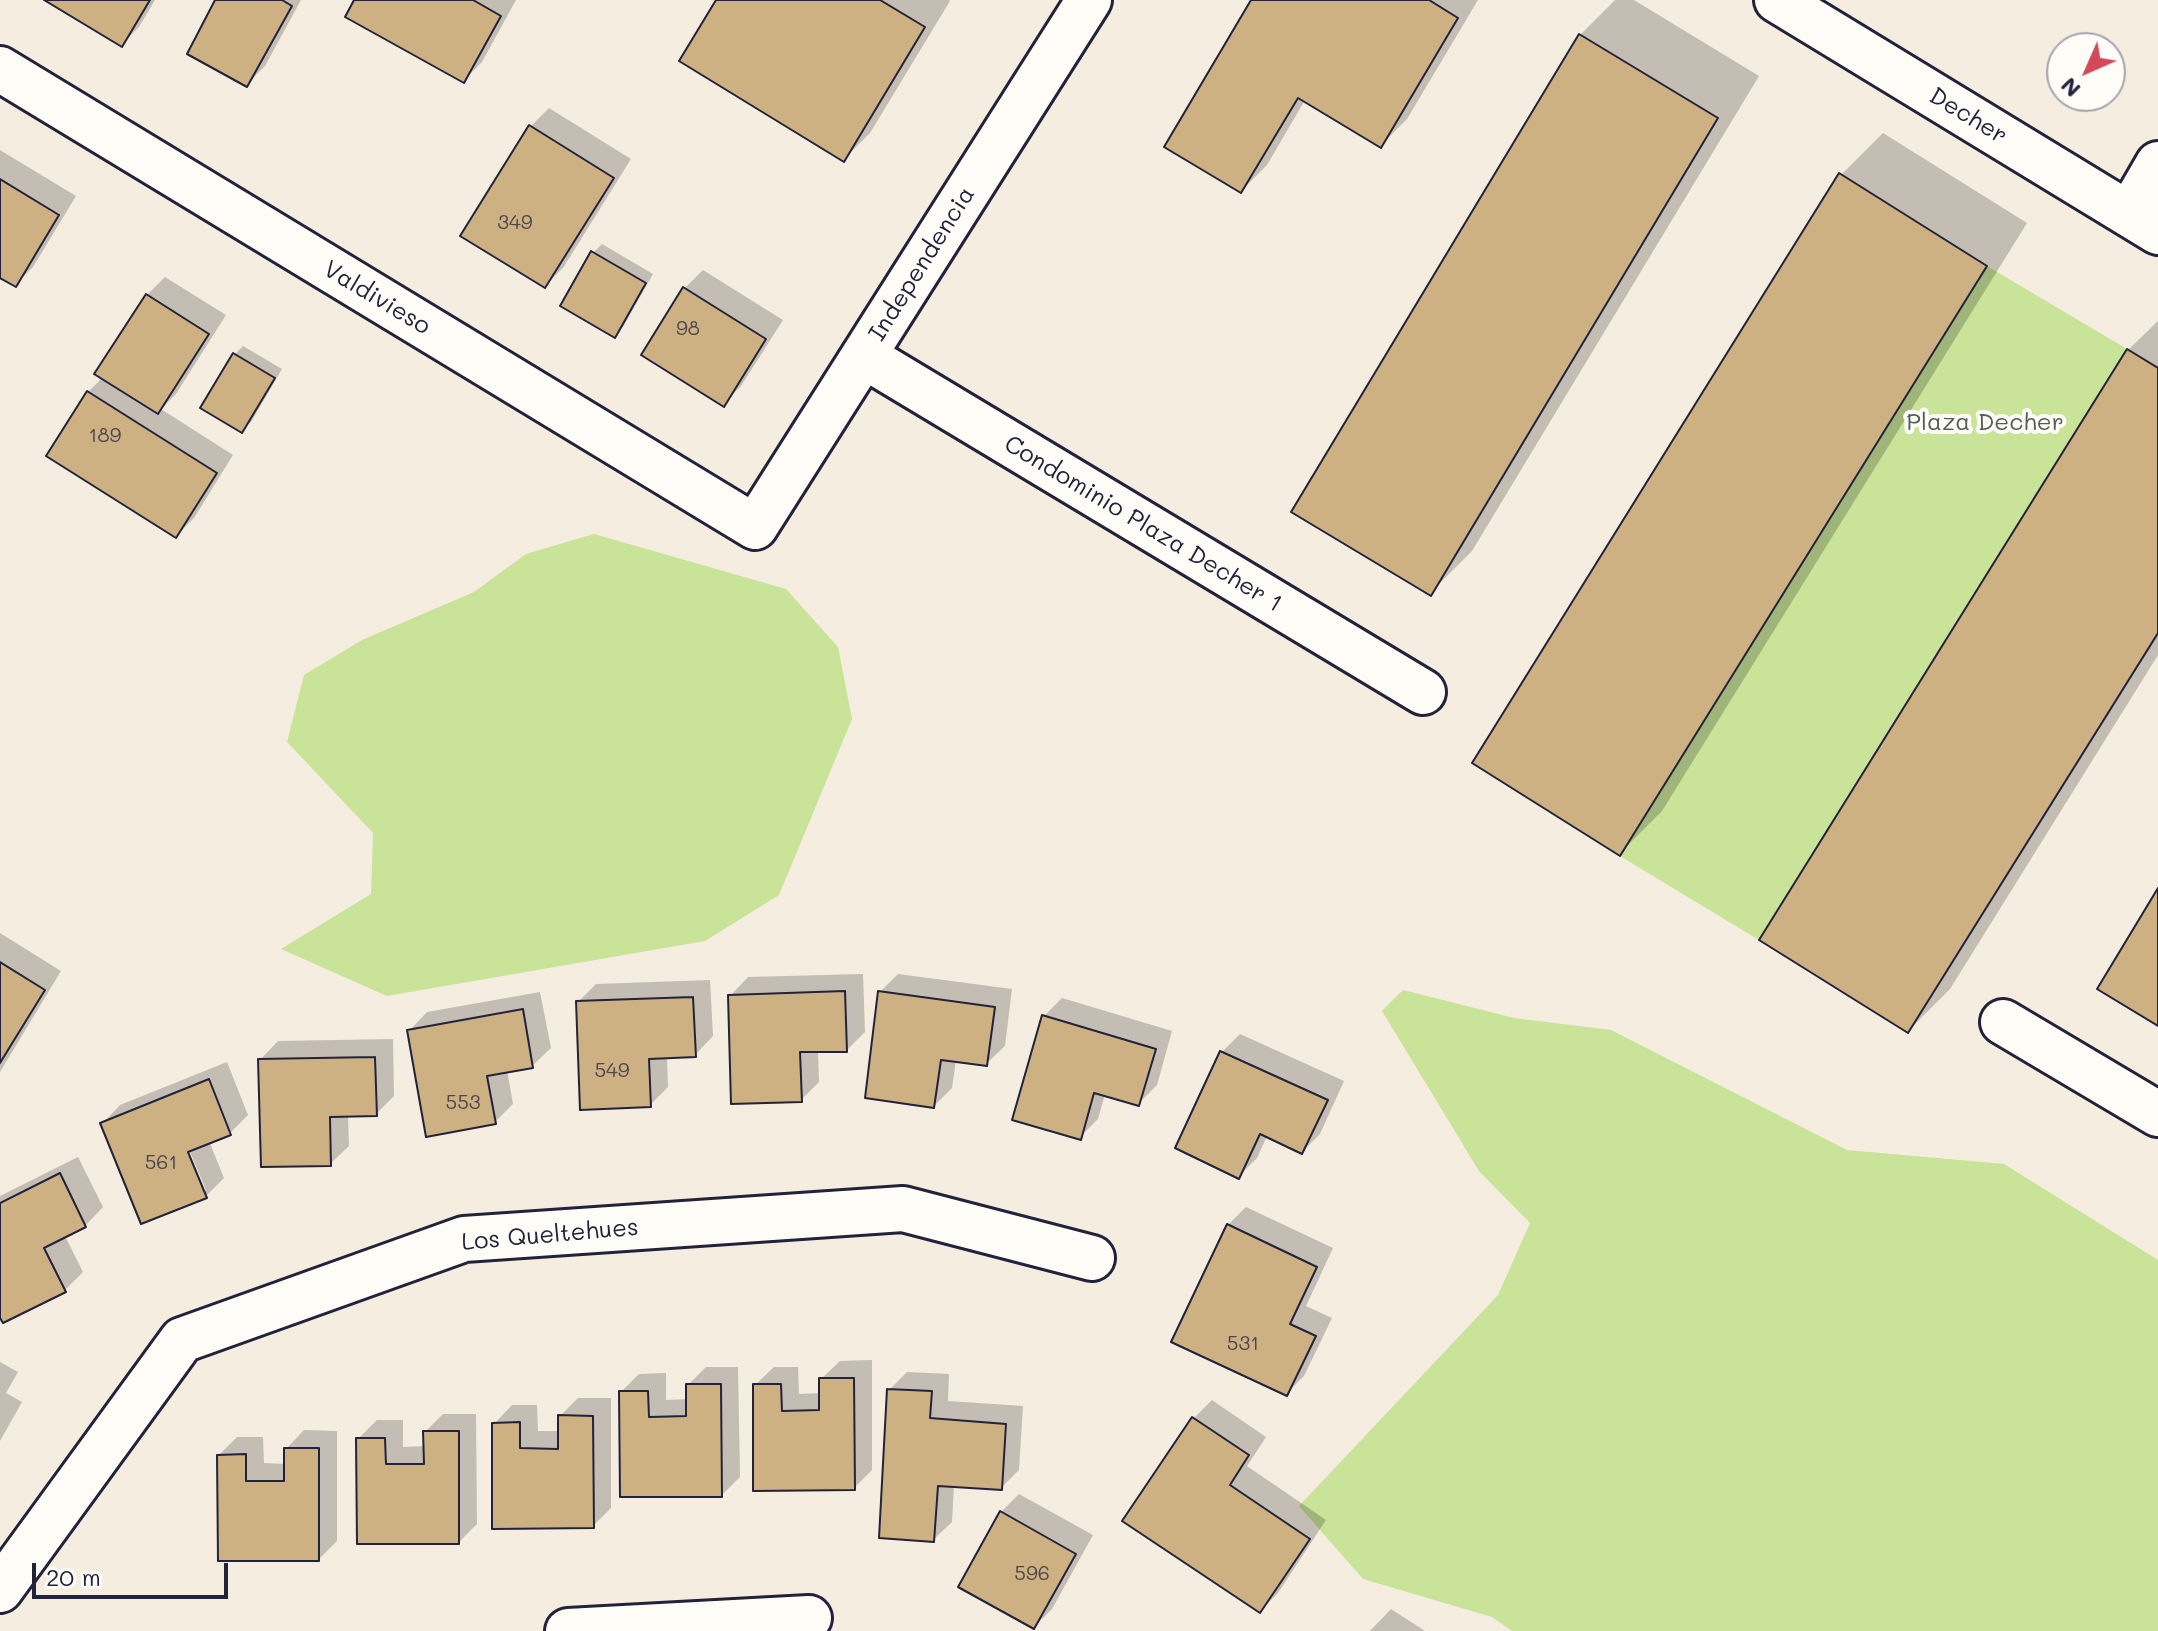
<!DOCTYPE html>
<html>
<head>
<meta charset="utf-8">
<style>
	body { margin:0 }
	#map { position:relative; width:2158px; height:1631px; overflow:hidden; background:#f4ede0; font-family:Mali,sans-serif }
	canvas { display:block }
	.north { position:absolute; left:2046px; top:32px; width:80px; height:80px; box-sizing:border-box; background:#fdfcf7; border:2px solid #a5a5ac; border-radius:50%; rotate:225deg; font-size:22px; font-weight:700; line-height:32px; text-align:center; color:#22223b }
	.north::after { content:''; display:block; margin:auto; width:28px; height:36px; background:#d1495b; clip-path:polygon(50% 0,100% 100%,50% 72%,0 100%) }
	.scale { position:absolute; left:32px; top:1563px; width:196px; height:36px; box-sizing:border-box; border:4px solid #22223b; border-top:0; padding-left:10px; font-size:24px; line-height:28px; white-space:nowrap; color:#22223b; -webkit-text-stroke:6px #fdfcf7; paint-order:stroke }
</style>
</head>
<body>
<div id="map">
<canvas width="2158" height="1631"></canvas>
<div class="north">N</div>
<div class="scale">20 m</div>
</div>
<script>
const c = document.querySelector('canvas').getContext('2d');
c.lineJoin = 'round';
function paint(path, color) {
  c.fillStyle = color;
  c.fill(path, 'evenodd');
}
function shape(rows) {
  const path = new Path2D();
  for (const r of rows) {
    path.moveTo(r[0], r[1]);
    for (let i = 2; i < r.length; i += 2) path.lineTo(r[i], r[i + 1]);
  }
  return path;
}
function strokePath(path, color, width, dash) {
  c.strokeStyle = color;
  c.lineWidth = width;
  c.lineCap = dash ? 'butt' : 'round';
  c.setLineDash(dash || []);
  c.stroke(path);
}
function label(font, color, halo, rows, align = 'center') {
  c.font = font + ' Mali,sans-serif';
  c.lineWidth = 8;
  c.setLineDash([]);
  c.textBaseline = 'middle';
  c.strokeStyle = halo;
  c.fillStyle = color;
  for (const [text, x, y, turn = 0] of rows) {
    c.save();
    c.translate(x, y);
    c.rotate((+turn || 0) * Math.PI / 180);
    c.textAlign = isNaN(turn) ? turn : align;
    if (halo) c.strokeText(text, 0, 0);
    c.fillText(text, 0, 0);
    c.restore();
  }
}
const green = shape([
	[1987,266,2127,349,1759,940,1620,856],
	[594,534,786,589,838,647,852,719,779,895,705,941,387,996,281,949,371,894,373,833,287,742,304,675,362,640,474,592,526,554],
	[1403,990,1514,1018,1611,1030,1847,1150,2004,1164,2158,1260,2158,1631,1512,1631,1492,1617,1363,1579,1299,1506,1498,1295,1530,1223,1479,1171,1382,1011]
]);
const shadow = shape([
	[48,0,155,0,139,27,121,45],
	[218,0,301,0,265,66,247,84],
	[356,0,516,0,482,62,464,80],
	[718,0,949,0,950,1,870,133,843,160],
	[1254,0,1478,0,1407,119,1381,145,1305,100,1267,165,1241,191],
	[1615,0,1634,0,1759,76,1472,551,1430,593,1580,35],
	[549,108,631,159,563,268,545,286,531,126],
	[1883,133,2027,223,1662,811,1620,853,1841,175],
	[0,150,76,196,33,267,15,285,0,276],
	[602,244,653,274,623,327,614,335,593,253],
	[703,270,783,320,741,386,723,404,643,354,685,288],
	[165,277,226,315,176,394,161,409,233,455,194,518,176,536,88,392,103,377,97,373,147,295],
	[2158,321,2158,655,1950,989,1908,1031,2128,350],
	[243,346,282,369,251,422,242,430,235,354],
	[0,933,61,971,0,1072],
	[863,974,865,1032,847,1050,818,1050,819,1082,801,1100,730,996,748,977],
	[898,974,1012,989,1005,1046,986,1064,956,1060,952,1088,934,1106,880,992],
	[710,980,713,1036,695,1055,667,1056,668,1087,650,1105,578,1002,596,984],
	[540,992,551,1048,532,1066,507,1070,513,1104,495,1122,409,1031,427,1012],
	[1062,998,1172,1031,1157,1085,1138,1104,1105,1094,1098,1119,1080,1137,1044,1016],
	[1240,1034,1344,1081,1320,1134,1302,1152,1267,1136,1257,1158,1239,1176,1222,1052],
	[393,1039,394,1096,376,1114,348,1115,349,1146,330,1164,260,1060,278,1041],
	[227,1062,248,1115,230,1133,209,1141,224,1178,206,1196,102,1124,120,1105],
	[186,1142,206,1190,201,1190,183,1143],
	[78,1157,103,1207,85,1226,65,1236,83,1272,65,1290,4,1320,0,1313,0,1196],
	[1246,1207,1333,1248,1306,1306,1332,1318,1304,1376,1286,1394,1228,1225],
	[872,1360,872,1470,854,1488,755,1385,774,1367,798,1367,799,1394,821,1393,821,1379,840,1361],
	[0,1362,18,1372,6,1393,22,1402,0,1441],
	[706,1367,738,1367,740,1477,722,1495,621,1392,639,1374,666,1373,666,1400,688,1399,688,1385],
	[907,1372,949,1374,948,1401,1023,1406,1019,1470,1001,1488,954,1485,952,1522,933,1540,889,1390],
	[578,1398,611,1398,611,1508,593,1526,494,1424,512,1405,537,1405,538,1431,560,1431,560,1416],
	[1212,1400,1266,1437,1247,1466,1326,1520,1278,1593,1260,1611,1125,1521,1194,1418],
	[443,1414,476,1414,477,1524,459,1542,358,1439,377,1420,403,1420,403,1447,426,1446,425,1432],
	[304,1430,337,1431,337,1541,318,1560,219,1455,237,1437,263,1437,264,1463,286,1464,286,1449],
	[1019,1494,1093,1535,1052,1609,1034,1627,1001,1512],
	[1391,1609,1425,1631,1370,1631]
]);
const building = shape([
	[44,0,150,0,122,47,44,0],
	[215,0,282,0,292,6,247,87,187,54,215,0],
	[354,0,473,0,501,16,464,83,345,17,354,0],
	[716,0,880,0,925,27,844,162,679,61,716,0],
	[1251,0,1429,0,1458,18,1381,148,1298,98,1241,193,1164,147,1251,0],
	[1579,34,1718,118,1431,596,1291,512,1579,34],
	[529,125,614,178,545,288,460,236,529,125],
	[1839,173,1987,266,1620,856,1472,763,1839,173],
	[0,179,59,215,16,287,0,278,0,179],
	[591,251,646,283,615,338,560,306,591,251],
	[683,287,766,339,724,407,641,355,683,287],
	[146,294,209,334,158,414,94,374,146,294],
	[2127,349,2158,368,2158,633,1908,1033,1759,940,2127,349],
	[233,353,275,378,242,433,200,408,233,353],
	[87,391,217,473,176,538,46,456,87,391],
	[2158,888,2158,1026,2097,989,2158,888],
	[0,962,45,990,0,1063,0,962],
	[845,991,847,1052,800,1052,802,1102,731,1104,728,995,845,991],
	[878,991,995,1007,987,1066,941,1060,934,1108,865,1098,878,991],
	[693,997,696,1057,649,1059,651,1107,580,1110,576,1001,693,997],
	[523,1009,533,1068,487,1076,496,1124,426,1137,407,1030,523,1009],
	[1042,1015,1156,1049,1139,1106,1094,1093,1081,1140,1012,1120,1042,1015],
	[1220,1051,1328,1100,1302,1154,1260,1134,1239,1179,1175,1148,1220,1051],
	[375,1057,377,1116,330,1117,331,1166,261,1167,258,1059,375,1057],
	[209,1079,231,1135,188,1152,207,1198,141,1224,100,1123,209,1079],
	[60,1173,86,1227,44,1248,66,1292,3,1323,0,1318,0,1203,60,1173],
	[1227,1224,1317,1267,1290,1324,1316,1336,1287,1396,1171,1342,1227,1224],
	[819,1378,854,1378,855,1490,753,1491,753,1384,781,1384,782,1411,819,1410,819,1378],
	[686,1384,721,1384,722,1497,620,1497,619,1391,648,1391,649,1417,686,1416,686,1384],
	[887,1389,932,1391,930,1418,1006,1424,1002,1490,938,1486,934,1542,879,1538,887,1389],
	[558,1415,593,1416,594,1528,492,1529,492,1423,520,1422,520,1448,558,1449,558,1415],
	[1192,1417,1249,1455,1230,1485,1310,1539,1260,1613,1122,1521,1192,1417],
	[423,1431,459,1431,459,1544,357,1544,356,1438,385,1438,386,1464,424,1464,423,1431],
	[284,1448,319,1448,319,1561,218,1561,217,1455,246,1454,246,1481,284,1481,284,1448],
	[1000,1511,1076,1554,1034,1629,958,1587,1000,1511]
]);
const minor = shape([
	[1777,0,2158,232],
	[0,69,755,527,1089,0],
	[2129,214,2158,164],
	[864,356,1423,692],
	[2003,1022,2158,1114],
	[0,1590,182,1340,464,1239,903,1209,1092,1258],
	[568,1631,809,1618]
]);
const numberNames = [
	["349",515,223],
	["98",688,329],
	["189",105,436],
	["549",612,1071],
	["553",463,1103],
	["561",161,1163],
	["531",1243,1344],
	["596",1032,1574]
];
const streetNames = [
	["Decher",1968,116,31],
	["Independencia",922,264,-58],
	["Valdivieso",377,298,31],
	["Condominio Plaza Decher 1",1143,524,31],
	["Los Queltehues",550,1235,-5]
];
const parkNames = [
	["Plaza Decher",1985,423]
];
paint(green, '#c9e399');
paint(shadow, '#0003');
paint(building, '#ceb183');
strokePath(building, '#22223b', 2);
strokePath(minor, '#22223b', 50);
strokePath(minor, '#fdfcf7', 44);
label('20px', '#4d464d', null, numberNames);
label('24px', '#22223b', '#fdfcf7', streetNames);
label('24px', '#545c57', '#fdfcf7', parkNames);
</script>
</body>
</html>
